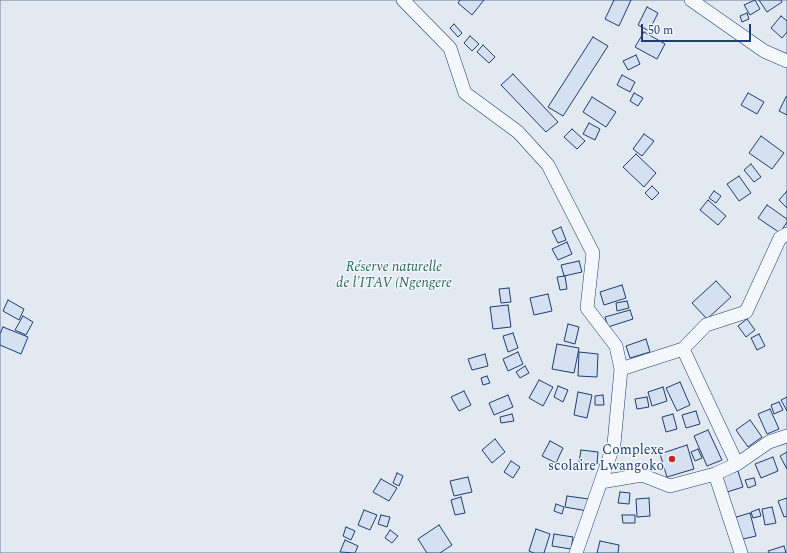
<!DOCTYPE html>
<html>
<head>
<meta charset="utf-8">
<style>
	body { margin:0 }
	#map { position:relative; width:787px; height:553px; overflow:hidden; background:#f4f7fb; font-family:Spectral,serif }
	canvas { display:block }
	.scale { position:absolute; left:641px; top:24px; width:110px; height:18px; box-sizing:border-box; border:2px solid #1d3f73; border-top:0; padding-left:5px; font-size:12px; line-height:14px; white-space:nowrap; color:#1d3f73; -webkit-text-stroke:3px #f4f7fb; paint-order:stroke }
</style>
</head>
<body>
<div id="map">
<canvas width="787" height="553"></canvas>
<div class="scale">50 m</div>
</div>
<script>
const c = document.querySelector('canvas').getContext('2d');
c.lineJoin = 'round';
function paint(path, color) {
  c.fillStyle = color;
  c.fill(path, 'evenodd');
}
function shape(rows) {
  const path = new Path2D();
  for (const r of rows) {
    path.moveTo(r[0], r[1]);
    for (let i = 2; i < r.length; i += 2) path.lineTo(r[i], r[i + 1]);
  }
  return path;
}
function strokePath(path, color, width, dash) {
  c.strokeStyle = color;
  c.lineWidth = width;
  c.lineCap = dash ? 'butt' : 'round';
  c.setLineDash(dash || []);
  c.stroke(path);
}
function label(font, color, halo, rows, align = 'center') {
  c.font = font + ' Spectral,serif';
  c.lineWidth = 3;
  c.setLineDash([]);
  c.textBaseline = 'middle';
  c.strokeStyle = halo;
  c.fillStyle = color;
  for (const [text, x, y, turn = 0] of rows) {
    c.save();
    c.translate(x, y);
    c.rotate((+turn || 0) * Math.PI / 180);
    c.textAlign = isNaN(turn) ? turn : align;
    if (halo) c.strokeText(text, 0, 0);
    c.fillText(text, 0, 0);
    c.restore();
  }
}
const green = shape([
	[0,0,787,0,787,553,0,553,0,0]
]);
const building = shape([
	[460,0,484,0,472,15,458,3,460,0],
	[614,0,631,0,619,26,605,19,614,0],
	[755,0,760,9,750,15,744,5,755,0],
	[759,0,781,0,782,2,767,12,759,0],
	[647,7,658,13,649,31,638,25,647,7],
	[747,13,749,19,742,22,740,16,747,13],
	[781,16,787,21,787,32,782,38,771,28,781,16],
	[454,24,462,33,458,37,450,28,454,24],
	[644,32,665,44,657,59,635,47,644,32],
	[470,36,479,44,472,51,464,43,470,36],
	[593,37,608,46,563,116,548,107,593,37],
	[483,45,495,57,489,63,477,52,483,45],
	[636,55,640,64,628,70,623,61,636,55],
	[513,74,558,122,546,132,501,85,513,74],
	[622,75,635,82,630,92,617,85,622,75],
	[634,93,643,98,638,106,630,101,634,93],
	[748,93,764,102,757,114,741,105,748,93],
	[592,97,616,112,606,127,583,112,592,97],
	[786,97,787,97,787,115,779,111,786,97],
	[589,123,600,129,595,140,583,134,589,123],
	[572,129,585,141,577,149,564,137,572,129],
	[644,134,654,141,642,156,633,149,644,134],
	[761,136,784,153,772,169,749,153,761,136],
	[636,154,656,173,644,187,623,167,636,154],
	[751,164,761,177,754,182,744,170,751,164],
	[739,176,751,193,739,201,727,184,739,176],
	[652,186,659,193,652,200,645,193,652,186],
	[714,191,721,196,716,203,709,198,714,191],
	[787,191,787,208,779,200,787,191],
	[708,200,726,216,718,225,700,210,708,200],
	[767,205,787,219,787,222,780,233,758,218,767,205],
	[561,227,566,240,558,243,552,231,561,227],
	[567,242,572,254,558,260,552,249,567,242],
	[579,261,582,272,564,276,561,265,579,261],
	[565,276,567,289,560,290,557,277,565,276],
	[716,281,731,297,707,319,692,303,716,281],
	[622,285,626,298,604,305,600,292,622,285],
	[509,288,511,302,501,303,499,289,509,288],
	[548,294,552,311,534,315,530,298,548,294],
	[8,300,24,309,19,320,3,311,8,300],
	[627,301,629,308,617,311,616,303,627,301],
	[508,305,511,327,493,329,490,307,508,305],
	[630,310,633,319,608,327,605,317,630,310],
	[23,316,33,322,26,335,15,330,23,316],
	[747,319,755,330,746,337,738,326,747,319],
	[568,324,579,327,575,344,564,341,568,324],
	[3,327,28,337,21,354,0,345,0,334,3,327],
	[513,333,518,348,508,352,503,336,513,333],
	[759,334,765,346,757,350,751,338,759,334],
	[646,339,650,352,630,358,626,346,646,339],
	[557,344,579,348,574,373,552,369,557,344],
	[518,352,523,364,508,371,503,359,518,352],
	[579,352,598,354,597,377,578,376,579,352],
	[485,354,488,366,472,370,468,359,485,354],
	[525,366,529,373,520,378,516,372,525,366],
	[487,376,490,383,483,385,481,378,487,376],
	[539,380,553,387,543,406,529,398,539,380],
	[680,382,690,405,677,411,666,388,680,382],
	[558,386,568,390,563,402,554,397,558,386],
	[663,387,667,401,652,406,648,392,663,387],
	[464,391,471,405,459,411,451,397,464,391],
	[578,392,592,395,587,418,574,415,578,392],
	[508,395,513,407,494,415,489,403,508,395],
	[603,395,604,405,595,405,595,396,603,395],
	[647,397,649,407,637,409,635,399,647,397],
	[787,397,787,411,781,400,787,397],
	[779,402,783,410,774,414,771,405,779,402],
	[770,409,779,429,767,434,758,414,770,409],
	[696,411,700,424,686,428,682,415,696,411],
	[512,414,514,421,501,423,500,417,512,414],
	[673,414,677,429,666,432,662,417,673,414],
	[750,420,762,437,748,447,736,430,750,420],
	[708,430,722,460,707,466,694,436,708,430],
	[495,439,505,452,492,463,482,450,495,439],
	[550,441,563,448,556,463,542,456,550,441],
	[687,445,694,469,667,477,660,454,687,445],
	[698,449,702,458,695,461,691,452,698,449],
	[581,450,598,452,597,464,579,462,581,450],
	[787,452,787,469,780,456,787,452],
	[773,457,778,471,761,478,755,464,773,457],
	[511,461,520,467,513,478,504,472,511,461],
	[738,471,743,487,724,493,719,477,738,471],
	[397,473,403,476,399,486,393,483,397,473],
	[468,477,472,492,454,496,450,481,468,477],
	[754,478,756,485,748,488,745,480,754,478],
	[381,479,397,488,389,501,373,492,381,479],
	[620,492,630,493,629,504,618,503,620,492],
	[567,496,589,499,587,511,565,507,567,496],
	[461,497,465,513,455,515,451,500,461,497],
	[649,498,650,516,637,517,636,499,649,498],
	[787,498,787,516,784,517,778,501,787,498],
	[556,504,564,507,562,514,554,511,556,504],
	[772,507,776,523,765,525,762,509,772,507],
	[759,509,761,516,753,518,751,512,759,509],
	[364,510,377,515,370,530,358,525,364,510],
	[750,513,756,536,739,540,733,518,750,513],
	[381,515,390,517,387,527,378,524,381,515],
	[622,515,635,515,635,523,623,523,622,515],
	[439,525,452,545,440,553,427,553,418,539,439,525],
	[346,527,355,531,351,540,343,536,346,527],
	[536,529,550,534,544,553,534,553,529,551,536,529],
	[390,530,398,536,392,543,385,538,390,530],
	[554,534,573,537,571,549,552,546,554,534],
	[345,540,358,546,355,553,340,552,345,540],
	[600,541,619,545,618,553,597,553,600,541],
	[784,546,786,553,769,553,768,551,784,546]
]);
const street = shape([
	[403,0,450,48,465,93,518,132,548,165,593,253,587,308,616,346,621,369,614,444,576,553],
	[691,0,764,51,787,61],
	[683,349,737,464],
	[621,369,683,349,706,325,746,312,780,238,787,234],
	[715,474,741,553],
	[601,482,642,475,670,486,715,474,737,464,769,442,787,436]
]);
const markers = [
	[672,459,4,"#c62828"]
];
const parkNames = [
	["Réserve naturelle",394,268],
	["de l'ITAV (Ngengere",394,284]
];
const poiNames = [
	["Complexe",664,451],
	["scolaire Lwangoko",664,467]
];
paint(green, '#e3e9f0');
strokePath(green, '#687fa3', 1);
paint(building, '#d5e0f0');
strokePath(building, '#1d3f73', 1);
strokePath(street, '#1d3f73', 14);
strokePath(street, '#f4f7fb', 13);
for (const [x, y, r, color] of markers) {
  const dot = new Path2D();
  dot.arc(x, y, r, 0, 2 * Math.PI);
  c.fillStyle = color;
  c.fill(dot);
  strokePath(dot, '#f4f7fb', 1.5);
}
label('italic 14px', '#2c6c60', '#f4f7fb', parkNames);
label('14px', '#1d3f73', '#f4f7fb', poiNames, 'right');
</script>
</body>
</html>
